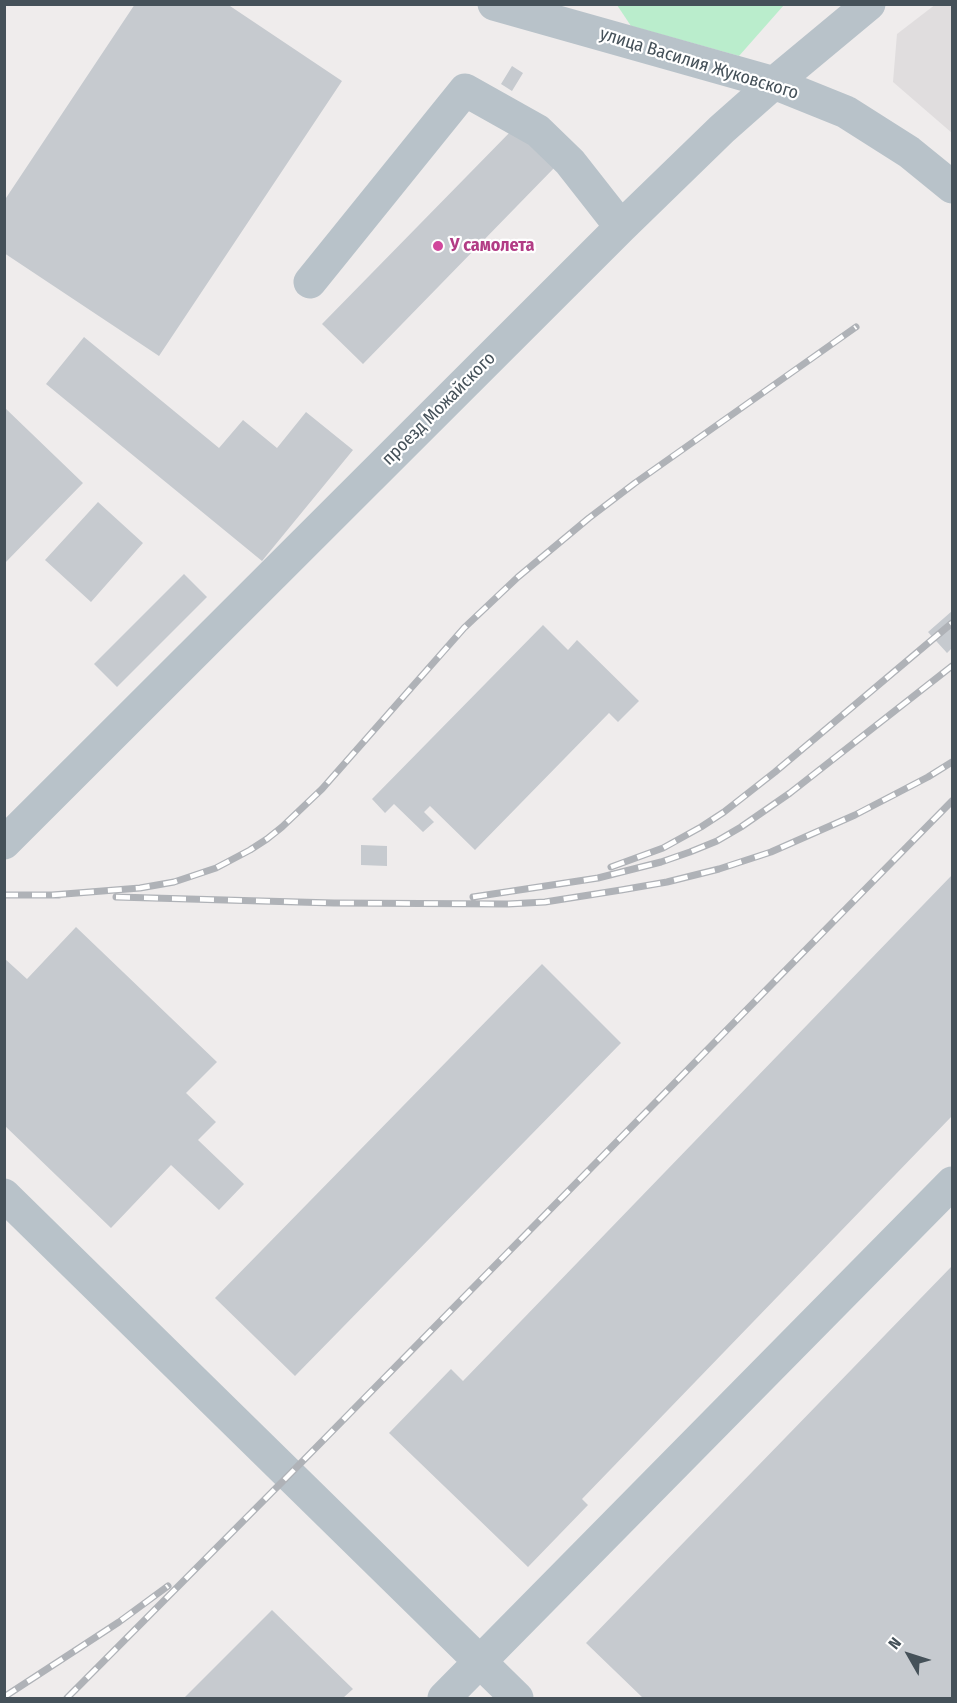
<!DOCTYPE html>
<html>
<head>
<meta charset="utf-8">
<style>
	body { margin:0 }
	#map { position:relative; width:957px; height:1703px; overflow:hidden; background:#efecec; font-family:"Fira Sans Condensed",sans-serif }
	canvas { display:block }
	.frame { position:absolute; inset:0; border:6px solid #455159; pointer-events:none }
	.north { position:absolute; left:879px; top:1625px; width:60px; height:60px; -webkit-text-stroke:4px #fff; paint-order:stroke; rotate:309deg; font-size:16px; font-weight:700; line-height:24px; text-align:center; color:#455159 }
	.north::after { content:''; display:block; margin:auto; width:21px; height:27px; background:#455159; clip-path:polygon(50% 0,100% 100%,50% 72%,0 100%) }
</style>
</head>
<body>
<div id="map">
<canvas width="957" height="1703"></canvas>
<div class="frame"></div>
<div class="north">N</div>
</div>
<script>
const c = document.querySelector('canvas').getContext('2d');
c.lineJoin = 'round';
function paint(path, color) {
  c.fillStyle = color;
  c.fill(path, 'evenodd');
}
function shape(rows) {
  const path = new Path2D();
  for (const r of rows) {
    path.moveTo(r[0], r[1]);
    for (let i = 2; i < r.length; i += 2) path.lineTo(r[i], r[i + 1]);
  }
  return path;
}
function strokePath(path, color, width, dash) {
  c.strokeStyle = color;
  c.lineWidth = width;
  c.lineCap = dash ? 'butt' : 'round';
  c.setLineDash(dash || []);
  c.stroke(path);
}
function label(font, color, halo, rows, align = 'center') {
  c.font = font + ' "Fira Sans Condensed",sans-serif';
  c.lineWidth = 4.5;
  c.setLineDash([]);
  c.textBaseline = 'middle';
  c.strokeStyle = halo;
  c.fillStyle = color;
  for (const [text, x, y, turn = 0] of rows) {
    c.save();
    c.translate(x, y);
    c.rotate((+turn || 0) * Math.PI / 180);
    c.textAlign = isNaN(turn) ? turn : align;
    if (halo) c.strokeText(text, 0, 0);
    c.fillText(text, 0, 0);
    c.restore();
  }
}
const education = shape([
	[936,4,952,5,952,133,893,82,897,34]
]);
const green = shape([
	[617,5,784,5,739,56,631,26]
]);
const building = shape([
	[135,4,227,4,342,81,159,356,4,253,4,201],
	[512,66,523,73,512,91,501,84],
	[514,128,555,167,363,364,322,324],
	[84,337,219,448,243,420,277,448,306,412,353,450,262,561,46,384],
	[4,407,83,483,4,564],
	[98,502,143,543,91,602,45,560],
	[184,574,207,597,117,687,94,664],
	[952,611,952,648,947,653,928,632],
	[543,625,568,650,577,640,639,701,618,722,609,713,475,850,430,806,424,812,434,822,423,832,394,804,385,813,372,799],
	[361,845,387,846,387,866,361,865],
	[952,875,952,1116,582,1499,588,1505,528,1567,389,1433,451,1369,463,1381],
	[76,927,217,1062,186,1093,216,1122,198,1140,244,1184,219,1210,171,1165,111,1228,4,1125,4,958,27,979],
	[542,964,621,1043,295,1376,215,1298],
	[952,1266,952,1698,643,1698,586,1643],
	[272,1610,353,1689,343,1698,184,1698]
]);
const minor = shape([
	[494,4,774,83,846,112,909,152,952,187],
	[310,282,465,90,538,131,570,162,621,227],
	[4,843,621,227,722,129,774,83,869,4],
	[4,1195,517,1698],
	[444,1698,952,1183]
]);
const rail = shape([
	[611,867,663,848,701,827,724,812,775,772,952,623],
	[4,895,59,895],
	[52,895,140,888,174,882,216,868,250,850,267,839,282,827,322,789,464,628,518,577,589,518,635,483,856,327],
	[116,897,334,903,508,904,545,902,621,890,667,882,719,869,771,852,855,815,928,777,952,762],
	[473,897,598,878,661,862,690,852,717,841,741,827,790,793,952,666],
	[4,1697,119,1622,168,1586],
	[67,1698,289,1475,952,801]
]);
const markers = [
	[438,246,6,"#d1479c"]
];
const streetNames = [
	["улица Василия Жуковского",699,64,17],
	["проезд Можайского",439,409,-45]
];
const hotelNames = [
	["У самолета",450,246]
];
paint(education, '#e0ddde');
paint(green, '#baedcc');
paint(building, '#c6cacf');
strokePath(minor, '#b8c2c9', 33);
strokePath(rail, '#afb2b7', 7);
strokePath(rail, '#fff', 4.5, [14]);
for (const [x, y, r, color] of markers) {
  const dot = new Path2D();
  dot.arc(x, y, r, 0, 2 * Math.PI);
  c.fillStyle = color;
  c.fill(dot);
  strokePath(dot, '#fff', 2);
}
label('18px', '#455159', '#fff', streetNames);
label('bold 18px', '#b23c85', '#fff', hotelNames, 'left');
</script>
</body>
</html>
